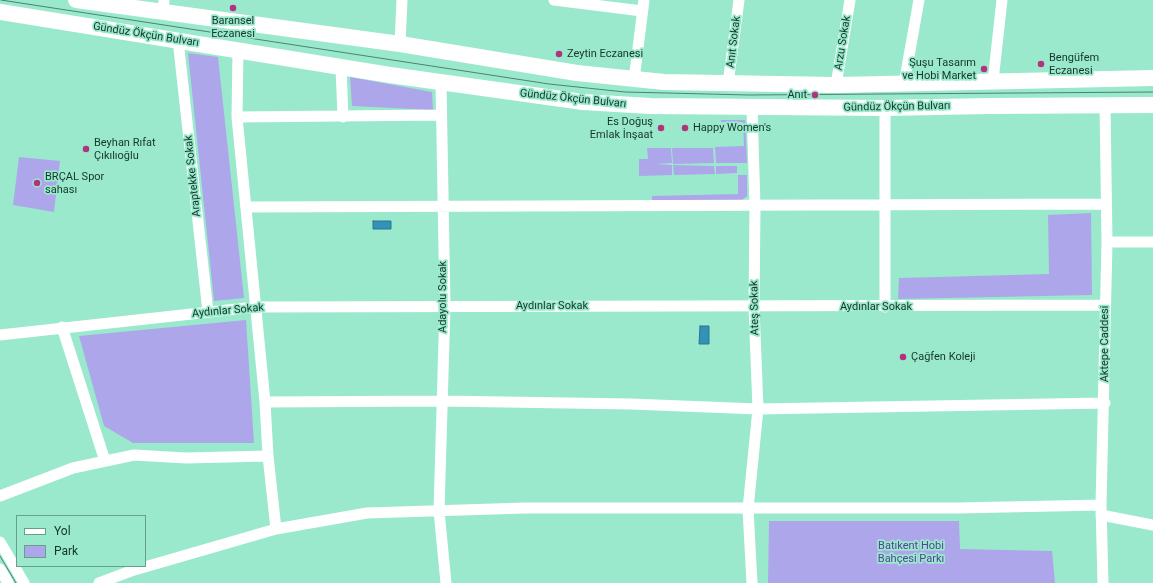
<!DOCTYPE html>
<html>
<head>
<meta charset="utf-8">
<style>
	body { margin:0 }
	#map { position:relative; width:1153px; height:583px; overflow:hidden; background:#9ae9cd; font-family:Roboto,sans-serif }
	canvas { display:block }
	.legend { position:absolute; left:16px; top:515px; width:130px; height:52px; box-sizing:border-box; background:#9ae9cd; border:1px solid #64a18c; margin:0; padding:5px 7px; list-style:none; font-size:12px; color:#14362b }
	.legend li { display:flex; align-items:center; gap:8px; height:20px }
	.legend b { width:20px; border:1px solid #64a18c }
</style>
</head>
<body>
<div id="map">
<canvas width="1153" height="583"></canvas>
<ul class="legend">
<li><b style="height:5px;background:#fff"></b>Yol</li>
<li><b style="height:11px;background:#aea6ea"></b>Park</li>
</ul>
</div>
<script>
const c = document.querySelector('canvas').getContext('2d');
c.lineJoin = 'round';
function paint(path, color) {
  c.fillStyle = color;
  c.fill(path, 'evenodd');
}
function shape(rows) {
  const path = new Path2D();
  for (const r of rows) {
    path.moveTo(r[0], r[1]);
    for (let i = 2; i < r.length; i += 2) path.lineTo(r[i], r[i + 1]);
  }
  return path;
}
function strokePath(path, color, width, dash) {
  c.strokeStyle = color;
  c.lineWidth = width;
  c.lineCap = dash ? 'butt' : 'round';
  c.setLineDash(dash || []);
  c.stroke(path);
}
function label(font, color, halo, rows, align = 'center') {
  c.font = font + ' Roboto,sans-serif';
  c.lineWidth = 3.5;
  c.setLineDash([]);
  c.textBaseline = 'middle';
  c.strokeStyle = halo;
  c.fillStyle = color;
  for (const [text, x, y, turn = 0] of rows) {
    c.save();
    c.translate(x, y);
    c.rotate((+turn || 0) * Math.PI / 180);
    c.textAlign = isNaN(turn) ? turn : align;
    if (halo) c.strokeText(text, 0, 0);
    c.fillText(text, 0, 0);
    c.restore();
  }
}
const green = shape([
	[188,53,218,57,244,298,214,301],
	[350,77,432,92,433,110,352,106],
	[721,120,745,120,747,163,741,163,740,154,741,163,716,163,715,147,744,146,743,122,721,122],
	[647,148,671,148,672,163,656,164,672,165,672,175,639,176,639,159,648,159],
	[672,148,713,148,714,163,673,164],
	[19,157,60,161,54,212,13,205],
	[673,165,714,166,715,174,674,175],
	[716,166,737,166,737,173,716,174],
	[738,175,747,175,747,196,741,201,652,200,652,196,738,194],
	[1091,213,1092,295,898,299,899,278,1049,274,1048,215],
	[246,320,254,443,133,443,104,426,79,336],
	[769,521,959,521,960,549,1052,551,1055,583,768,583]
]);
const water = shape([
	[373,221,391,221,391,229,373,229,373,221],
	[700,326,709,326,709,344,699,344,700,326]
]);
const street = shape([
	[554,0,642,11],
	[163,12,164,0],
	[178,40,208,312],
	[400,44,402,0],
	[238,51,237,117,265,402,268,456,276,529],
	[341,67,343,117],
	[634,80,644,0],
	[993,81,1002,0],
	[441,83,445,306,439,511,446,583],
	[728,84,739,0],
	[904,84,919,0],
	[836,85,850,0],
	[885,108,885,307],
	[237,117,441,115],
	[246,207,1105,204],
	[1107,242,1153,242],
	[62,327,105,461],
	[0,335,255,307,1104,305],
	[265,402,442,401,631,404,758,409,1105,403],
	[0,496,73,468,134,455,186,458,268,456],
	[1101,515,1153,525],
	[0,542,24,583],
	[0,569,8,583],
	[99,583,131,571,276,529,367,513,525,508,958,508,1101,505],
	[752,583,748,509,758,409,754,307,755,206,752,107],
	[1103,583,1101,505,1107,242,1105,105]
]);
const secondary = shape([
	[76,0,400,44,577,73,664,82,836,85,1153,78],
	[0,12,390,75,583,102,650,106,885,108,988,106,1153,105]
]);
const tram = shape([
	[1,0,549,84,625,92,749,95,1153,92],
	[0,556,16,583]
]);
const markers = [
	[233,8,4,"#b3327d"],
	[559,54,4,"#b3327d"],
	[1041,64,4,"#b3327d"],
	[984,69,4,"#b3327d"],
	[815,95,4,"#b3327d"],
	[661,128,4,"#b3327d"],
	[685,128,4,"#b3327d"],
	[86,149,4,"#b3327d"],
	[37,183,4,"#b3327d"],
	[903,357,4,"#b3327d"]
];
const poiNames = [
	["Baransel",233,21,"center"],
	["Eczanesi",233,34,"center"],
	["Zeytin Eczanesi",567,54],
	["Bengüfem",1049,58],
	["Eczanesi",1049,71],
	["Şuşu Tasarım",976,63,"right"],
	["ve Hobi Market",976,76,"right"],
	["Anıt",807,95,"right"],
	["Es Doğuş",653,122,"right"],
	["Emlak İnşaat",653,135,"right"],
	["Happy Women's",693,128],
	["Beyhan Rıfat",94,143],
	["Çıkılıoğlu",94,156],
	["BRÇAL Spor",45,177],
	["sahası",45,190],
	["Çağfen Koleji",911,357]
];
const streetNames = [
	["Gündüz Ökçün Bulvarı",146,35,9],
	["Anıt Sokak",734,42,-83],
	["Arzu Sokak",843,43,-81],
	["Gündüz Ökçün Bulvarı",573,99,6],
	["Gündüz Ökçün Bulvarı",897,107,-1],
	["Araptekke Sokak",193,176,-96],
	["Adayolu Sokak",443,297,-90],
	["Aydınlar Sokak",552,306],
	["Aydınlar Sokak",876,307],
	["Ateş Sokak",755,308,-91],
	["Aydınlar Sokak",228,311,-5],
	["Aktepe Caddesi",1105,344,-90]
];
const parkNames = [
	["Batıkent Hobi",911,546],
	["Bahçesi Parkı",911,559]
];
paint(green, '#aea6ea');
paint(water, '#3491b7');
strokePath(water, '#2a768d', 1);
strokePath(street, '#fff', 11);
strokePath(secondary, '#fff', 16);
strokePath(tram, '#4d8270', 1);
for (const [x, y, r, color] of markers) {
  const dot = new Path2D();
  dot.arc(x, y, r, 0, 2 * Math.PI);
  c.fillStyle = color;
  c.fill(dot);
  strokePath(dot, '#9ae9cd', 1.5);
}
label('11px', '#14362b', '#9ae9cd', poiNames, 'left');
label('11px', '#14362b', '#9ae9cd', streetNames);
label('11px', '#544297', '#9ae9cd', parkNames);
</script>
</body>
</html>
